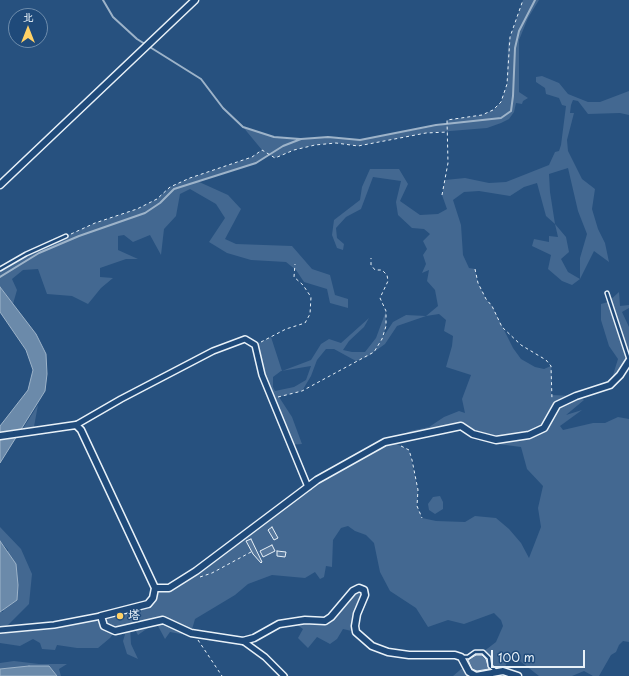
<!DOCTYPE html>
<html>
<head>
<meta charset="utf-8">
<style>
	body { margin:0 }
	#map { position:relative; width:629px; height:676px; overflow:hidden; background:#27517f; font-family:"Playpen Sans","LXGW WenKai TC",sans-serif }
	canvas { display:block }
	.north { position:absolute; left:8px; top:8px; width:40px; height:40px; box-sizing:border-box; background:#1f4a7a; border:1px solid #6f8dac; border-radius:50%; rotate:0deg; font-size:11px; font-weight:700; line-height:16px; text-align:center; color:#e8f1f8 }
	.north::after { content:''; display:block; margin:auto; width:14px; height:18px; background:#ffd166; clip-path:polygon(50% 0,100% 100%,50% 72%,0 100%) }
	.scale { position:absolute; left:491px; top:650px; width:94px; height:18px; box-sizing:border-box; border:2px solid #e8f1f8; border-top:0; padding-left:5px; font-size:12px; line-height:14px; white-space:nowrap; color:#e8f1f8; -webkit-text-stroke:3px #1f4a7a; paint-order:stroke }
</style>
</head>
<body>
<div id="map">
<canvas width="629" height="676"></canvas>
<div class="north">北</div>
<div class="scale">100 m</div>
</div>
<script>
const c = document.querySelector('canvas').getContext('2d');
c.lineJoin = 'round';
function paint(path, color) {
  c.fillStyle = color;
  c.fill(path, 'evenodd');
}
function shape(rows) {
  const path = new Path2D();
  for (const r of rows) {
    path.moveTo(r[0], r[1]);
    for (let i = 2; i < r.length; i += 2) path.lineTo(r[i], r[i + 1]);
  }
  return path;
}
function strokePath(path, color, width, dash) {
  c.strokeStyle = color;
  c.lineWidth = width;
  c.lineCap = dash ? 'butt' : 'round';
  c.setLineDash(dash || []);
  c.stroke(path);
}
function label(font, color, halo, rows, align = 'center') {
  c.font = font + ' "Playpen Sans","LXGW WenKai TC",sans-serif';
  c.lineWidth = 3;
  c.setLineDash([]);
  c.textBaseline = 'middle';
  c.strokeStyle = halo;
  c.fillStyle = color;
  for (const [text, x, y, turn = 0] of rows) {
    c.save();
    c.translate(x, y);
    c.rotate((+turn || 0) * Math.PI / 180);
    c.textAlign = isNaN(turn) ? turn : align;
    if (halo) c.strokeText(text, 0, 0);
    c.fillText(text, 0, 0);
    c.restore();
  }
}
const green = shape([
	[523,0,539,0,528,18,519,40,519,92,528,98,523,101,522,104,516,103,514,112,509,119,501,123,487,128,426,133,358,146,336,143,315,145,294,150,275,158,269,155,256,163,197,181,228,195,241,209,225,239,236,244,292,246,312,269,330,275,335,295,348,299,348,308,330,303,327,289,304,282,296,270,286,262,251,260,227,253,209,242,225,218,216,204,190,189,180,194,176,216,164,229,161,255,150,235,133,242,124,235,118,236,118,250,138,259,126,259,100,268,100,277,113,278,101,288,88,304,72,296,47,294,38,269,23,270,12,279,17,290,13,304,0,287,0,269,26,254,95,223,137,209,157,199,170,187,190,178,252,157,262,150,243,127,274,137,301,139,328,137,360,140,447,124,447,120,482,115,493,110,501,102,507,84,508,44],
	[542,76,559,83,568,94,588,102,600,102,629,91,629,115,620,113,588,114,578,101,573,100,571,105,570,113,574,113,567,140,568,151,582,179,595,189,592,209,598,229,605,243,609,262,594,251,580,279,572,285,562,281,548,269,551,255,532,246,534,239,549,242,549,236,558,237,555,224,546,216,537,183,524,187,510,196,479,191,464,192,453,200,461,225,463,255,469,268,475,269,478,283,486,299,492,306,513,348,521,359,535,367,544,369,551,366,552,377,551,395,576,396,584,400,566,415,582,410,560,426,563,430,593,423,605,423,618,417,629,419,629,642,623,641,619,645,616,652,611,655,599,676,593,676,584,671,572,676,539,676,511,654,503,671,496,671,490,666,490,662,483,652,496,642,503,626,501,620,494,613,464,624,448,620,428,627,416,608,390,591,380,572,374,543,366,535,355,531,348,526,341,528,333,540,332,567,326,566,324,577,320,579,315,572,305,578,272,575,248,584,235,595,195,619,191,633,197,637,170,632,165,639,158,626,152,625,138,635,133,626,130,627,131,644,138,659,127,654,123,641,127,628,115,631,110,638,98,648,77,648,57,645,55,650,42,649,40,643,33,639,20,646,0,643,0,612,3,612,8,550,0,541,0,527,21,549,32,574,29,604,4,629,54,625,148,604,155,588,169,588,317,480,385,442,397,444,409,450,418,490,417,506,422,518,436,521,465,522,475,516,496,518,509,529,521,543,529,558,541,527,538,508,543,486,527,469,521,447,490,443,461,426,398,439,410,431,429,427,444,417,459,411,465,413,462,399,471,375,446,367,452,346,453,336,444,331,446,320,439,314,426,316,397,326,385,344,367,357,356,361,334,349,326,349,317,360,311,376,302,391,279,397,292,417,302,444,290,445,270,394,255,345,271,337,282,371,311,360,321,344,329,339,341,343,369,318,364,327,349,341,343,350,352,352,365,352,376,338,386,311,386,326,383,337,393,322,406,315,426,316,438,306,435,290,427,281,429,270,422,273,426,264,423,255,427,249,423,241,430,234,424,229,412,228,398,215,396,202,401,181,373,177,361,209,346,217,336,228,337,238,344,244,343,250,337,248,332,235,334,220,360,200,362,187,370,169,399,169,408,184,400,201,420,215,438,214,447,209,442,195,445,180,465,178,489,183,506,182,549,165,555,152,559,151,561,145,566,106,562,105,559,98,546,94,545,88,536,82,536,77],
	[568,168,578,211,587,234,580,258,580,279,568,272,561,259,569,252,566,237,555,224,550,192,549,174],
	[311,366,306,380,294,387,275,391,273,387,273,377,281,371],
	[619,292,620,306,629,305,629,308,622,312,629,327,629,361,610,385,618,359,609,346,601,320,601,304,608,302],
	[38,405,33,432,20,433],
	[440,496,443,502,443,509,435,514,429,510,428,504,433,497],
	[364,590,357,614,356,632,343,629,337,639,330,644,317,637,308,648,298,638,303,629,293,622,325,621,353,591],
	[14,661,39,664,67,664,59,669,61,676,57,676,49,666,0,669,0,663],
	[466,665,467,669,482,676,453,676]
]);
const water = shape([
	[0,287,36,334,46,354,47,374,45,391,0,463,0,426,28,390,33,370,26,350,0,312,0,287],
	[0,541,16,564,18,585,17,600,0,612,0,541],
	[29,666,49,666,57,676,0,676,0,669,29,666]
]);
const stream = shape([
	[103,0,113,17,137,39,201,79,223,108,243,127,274,137,300,139],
	[0,277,39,253,79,236,145,213,160,203,174,189,256,163,283,146,301,139,328,137,360,140,436,125,501,118,511,111,513,96,515,48,519,31,535,0]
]);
const building = shape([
	[272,527,278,538,274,540,268,530,272,527],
	[251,539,262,562,261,563,253,554,246,541,251,539],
	[272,545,275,551,263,557,260,551,272,545],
	[277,551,286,552,285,557,277,556,277,551],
	[476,655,482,655,486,659,489,669,477,671,472,669,468,660,476,655]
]);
const path = shape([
	[442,195,448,163,447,120,482,115,493,110,501,102,507,84,510,37,523,0],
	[71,234,95,223,137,209,157,199,170,187,190,178,252,157,262,150,275,158,294,150,315,145,336,143,358,146,426,133,448,132],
	[475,269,478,283,486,299,492,306,502,327,521,345,546,360,551,366,552,400],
	[261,342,286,329,305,323,310,314,311,297,303,285,294,277,295,264],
	[278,397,302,391,374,352,382,339,386,326,386,311,380,298,388,281,387,275,382,270,375,270,371,265,371,258],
	[401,446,409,450,412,460,418,490,417,506,422,518],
	[200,577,212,573,251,552],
	[198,640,222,676]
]);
const service = shape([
	[0,269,26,254,66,236],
	[607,293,629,360],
	[461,657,468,657,475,652,483,652,489,658,490,666,496,671]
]);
const minor = shape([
	[76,425,121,399,213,351,245,339,255,345,262,375,308,487],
	[0,630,54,625,101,616],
	[243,641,265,657,284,676]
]);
const tertiary = shape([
	[0,185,195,0],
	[0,436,76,425,81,430,155,588,153,598,148,604,101,616,104,626,115,631,163,620,191,633,243,641,254,638,279,624,305,620,325,621,331,617,353,591,359,588,364,590,365,595,357,614,355,626,356,632,372,646,388,652,409,655,455,655,461,657,469,672,476,676,503,671,518,676],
	[155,588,169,588,196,571,317,480,385,442,461,426,473,434,496,440,529,435,544,428,557,405,576,396,610,385,620,375,629,361]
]);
const markers = [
	[120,616,4,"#ffd166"]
];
const poiNames = [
	["塔",128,616]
];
paint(green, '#436891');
paint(water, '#6b8aaa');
strokePath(water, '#9db3c9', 1);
strokePath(stream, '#9db3c9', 2);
paint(building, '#57789d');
strokePath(building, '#e8f1f8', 1);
strokePath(service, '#e8f1f8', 5.5);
strokePath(minor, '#e8f1f8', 8);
strokePath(tertiary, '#e8f1f8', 9);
strokePath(path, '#e8f1f8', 1, [3, 3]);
strokePath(service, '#1f4a7a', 2.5);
strokePath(minor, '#1f4a7a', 5);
strokePath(tertiary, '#1f4a7a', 6);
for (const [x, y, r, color] of markers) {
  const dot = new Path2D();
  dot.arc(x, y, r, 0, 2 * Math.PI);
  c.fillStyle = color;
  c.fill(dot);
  strokePath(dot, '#1f4a7a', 1.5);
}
label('bold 12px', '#e8f1f8', '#1f4a7a', poiNames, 'left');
</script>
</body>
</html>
